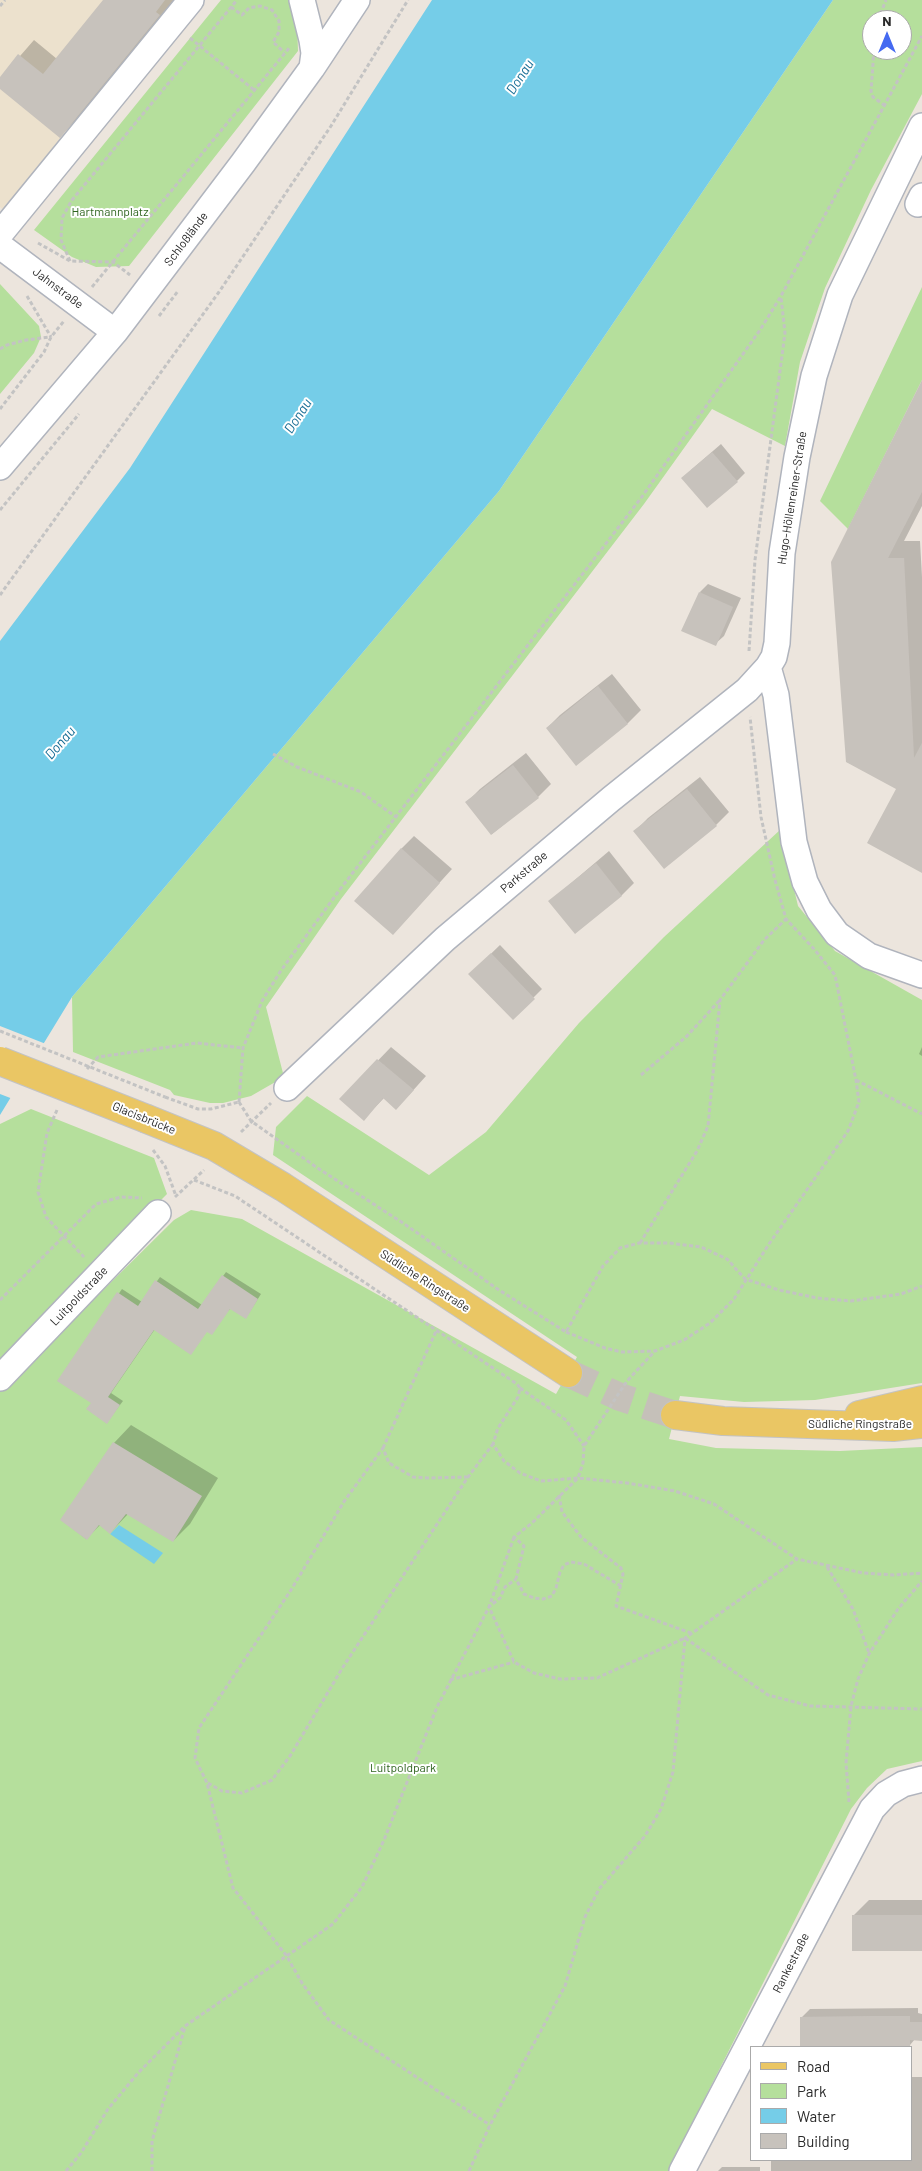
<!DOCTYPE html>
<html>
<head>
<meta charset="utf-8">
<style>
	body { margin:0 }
	#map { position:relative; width:922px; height:2171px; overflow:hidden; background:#ece5dd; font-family:Barlow,sans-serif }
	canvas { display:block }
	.legend { position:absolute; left:750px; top:2046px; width:162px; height:115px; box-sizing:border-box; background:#fff; border:1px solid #aaa; margin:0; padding:6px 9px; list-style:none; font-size:15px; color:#2a2a2a }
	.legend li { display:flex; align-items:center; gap:10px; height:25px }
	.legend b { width:25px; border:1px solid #aaa }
	.north { position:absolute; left:862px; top:10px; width:50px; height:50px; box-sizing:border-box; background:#fff; border:1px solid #aaa; border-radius:50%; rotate:0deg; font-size:14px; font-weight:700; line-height:20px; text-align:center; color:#2a2a2a }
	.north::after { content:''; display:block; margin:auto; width:18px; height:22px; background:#456af1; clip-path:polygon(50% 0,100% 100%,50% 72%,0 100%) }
</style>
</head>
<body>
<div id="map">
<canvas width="922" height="2171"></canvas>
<ul class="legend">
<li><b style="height:6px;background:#eac664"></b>Road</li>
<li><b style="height:14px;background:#b5df9c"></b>Park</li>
<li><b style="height:14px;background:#75cde8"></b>Water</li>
<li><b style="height:14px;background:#c7c2bc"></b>Building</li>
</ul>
<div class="north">N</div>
</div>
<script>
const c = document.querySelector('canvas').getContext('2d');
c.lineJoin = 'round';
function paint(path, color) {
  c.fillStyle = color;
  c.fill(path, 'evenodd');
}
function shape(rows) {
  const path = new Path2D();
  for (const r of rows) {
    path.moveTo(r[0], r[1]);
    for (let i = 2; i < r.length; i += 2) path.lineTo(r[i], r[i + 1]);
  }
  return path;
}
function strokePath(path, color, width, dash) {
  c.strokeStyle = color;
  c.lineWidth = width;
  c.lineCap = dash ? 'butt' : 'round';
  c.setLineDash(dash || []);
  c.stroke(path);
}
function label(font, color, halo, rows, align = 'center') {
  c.font = font + ' Barlow,sans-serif';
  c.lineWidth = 4;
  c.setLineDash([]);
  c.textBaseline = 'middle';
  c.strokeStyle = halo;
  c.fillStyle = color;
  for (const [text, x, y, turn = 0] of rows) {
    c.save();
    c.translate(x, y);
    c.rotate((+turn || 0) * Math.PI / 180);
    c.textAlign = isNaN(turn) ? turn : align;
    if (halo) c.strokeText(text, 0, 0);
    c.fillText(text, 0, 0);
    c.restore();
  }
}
const education = shape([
	[0,0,177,0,7,213,0,207]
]);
const green = shape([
	[221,0,292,0,297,22,298,51,129,266,96,267,72,257,34,230],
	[833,0,922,0,922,94,871,190,825,288,800,362,785,446,712,409,644,504,341,899,266,1007,284,1077,251,1096,223,1103,210,1103,174,1095,170,1090,73,1052,72,997,499,491],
	[872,20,902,20,902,50,872,50],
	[0,284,39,326,41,337,34,353,0,394],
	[922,287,922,380,848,529,820,501],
	[780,830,798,906,835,951,922,1000,922,1383,815,1400,744,1402,680,1396,669,1439,716,1448,840,1451,922,1447,922,1761,887,1769,867,1788,851,1809,668,2171,0,2171,0,1392,174,1220,191,1210,242,1219,556,1394,577,1357,273,1155,276,1127,307,1096,429,1175,486,1132,579,1023,664,937],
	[31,1109,154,1158,167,1194,0,1362,0,1124]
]);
const water = shape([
	[432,0,833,0,499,491,72,997,0,1115,0,641,130,468],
	[119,1525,163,1553,154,1564,110,1534]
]);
const pier = shape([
	[0,1026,46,1044,13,1099,0,1094]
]);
const shadow = shape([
	[105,0,174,0,75,121,60,136,0,88,0,79,34,40,57,59],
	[922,383,922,506,904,541,920,541,922,577,922,872,898,789,847,762],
	[721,444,745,473,737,481,691,470],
	[708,584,741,598,724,636,715,644,700,592],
	[612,674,641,710,628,723,576,764,547,728,560,715],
	[526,753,551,784,538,797,492,834,467,802,480,789],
	[700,777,729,812,716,825,635,831,648,818],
	[414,836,452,869,393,934,401,849],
	[609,851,634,883,621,896,550,901],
	[500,945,542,989,513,1018,470,974],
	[391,1047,426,1076,409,1095,384,1098,364,1119,341,1099],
	[922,1047,922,1056,919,1054],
	[226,1272,261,1294,249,1313,245,1317,231,1308,208,1331,155,1329,111,1393,123,1401,107,1422,93,1403,59,1380,122,1289,142,1302,160,1277,202,1305],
	[131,1425,218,1478,190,1524,173,1541,128,1514,110,1533,100,1525,86,1539,62,1520,114,1443],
	[869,1900,922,1900,922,1950,853,1916],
	[918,2008,918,2013,922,2014,922,2040,915,2039,910,2045,801,2018,810,2009],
	[911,2077,922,2077,922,2171,771,2171,771,2160,911,2160],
	[722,2167,760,2167,760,2171,718,2171]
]);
const building = shape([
	[103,0,165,0,156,12,160,15,60,138,0,89,0,77,18,54,43,74],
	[922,380,922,492,888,558,904,558,914,758,922,743,922,873,867,843,896,789,846,762,831,562],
	[712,452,738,482,707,508,681,478],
	[699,592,733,607,716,646,681,631],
	[598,686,628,724,576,766,546,728],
	[513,765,539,798,491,835,465,802],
	[687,789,717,826,664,869,633,831],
	[401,848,440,883,393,935,354,901],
	[596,863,622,896,575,934,548,901],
	[491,953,535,999,513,1020,468,974],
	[377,1059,414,1090,396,1110,383,1098,364,1121,339,1099],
	[222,1275,258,1299,246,1319,230,1309,212,1335,207,1332,191,1355,154,1330,108,1397,120,1405,107,1424,86,1409,91,1403,57,1381,117,1292,138,1306,155,1280,198,1309],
	[113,1442,202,1496,173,1542,126,1514,110,1534,99,1525,87,1540,60,1520],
	[852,1915,922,1915,922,1951,852,1951],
	[873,2016,910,2016,910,2022,922,2022,922,2041,910,2040,910,2046,800,2047,800,2017]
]);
const majorTunnel = shape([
	[568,1373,620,1397,675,1415]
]);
const path = shape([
	[0,6,5,0],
	[231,7,242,15,249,8,260,6,272,10,279,21,279,32,273,42,284,52],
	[878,20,886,0],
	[190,38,254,90],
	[874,50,871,91,873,97,884,105],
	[38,243,70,261,113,262,130,275],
	[70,261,61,240,62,218,72,200,237,0],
	[92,287,290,47],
	[27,296,51,337],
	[159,316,178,291],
	[0,349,7,345,26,340,50,337],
	[0,409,44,352,51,337,64,321],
	[0,510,79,414],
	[0,595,219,292,331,126,408,0],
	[749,651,755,560,785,333,781,297],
	[273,754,297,767,361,792,396,817],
	[87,1069,98,1057,197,1043,243,1048],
	[641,1075,687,1036,720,1000],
	[856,1080,922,1114],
	[165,1097,198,1109,211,1109,239,1102],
	[239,1102,243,1048,262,1001,280,972,338,892,641,498,760,330,781,296,922,36],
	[239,1102,251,1121,316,1167,403,1223,499,1290,566,1332,603,1266,620,1248,639,1243,669,1243,701,1247,727,1259,745,1279,779,1290,817,1298,851,1301,901,1294,922,1286],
	[57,1110,47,1133,38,1192,46,1217,84,1257],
	[241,1132,271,1103],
	[153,1150,165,1166,176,1196],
	[194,1180,235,1196,517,1384,520,1388,518,1397,498,1428,493,1444,504,1461,520,1473,541,1481,578,1478,627,1483,675,1491,714,1504,797,1559,863,1573,894,1575,922,1573],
	[175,1197,204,1170],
	[640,1243,697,1151,708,1126,720,1000,764,940,786,919],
	[0,1300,96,1204,121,1197,142,1198],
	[566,1332,605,1348,622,1352,655,1351,684,1340,710,1323,734,1299,769,1244,848,1131,859,1102,856,1080,835,975,814,949,786,919,775,880,761,817,750,717],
	[520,1388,566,1420,584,1446],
	[383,1448,437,1329],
	[468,1477,428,1478,413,1477,389,1463,383,1448,345,1500,291,1590,199,1728,195,1758,207,1783,233,1888,286,1955,302,1983,329,2020,490,2125],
	[559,1495,562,1512,581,1537,621,1568,623,1574,616,1606,691,1633],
	[514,1537,489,1607,514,1662,534,1673,560,1679,597,1678,685,1638,768,1695,810,1706,922,1709],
	[827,1567,853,1609,869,1653],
	[621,1586,584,1564,571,1562,564,1565,560,1572,556,1588,552,1596,543,1599,534,1598,524,1594,516,1579,524,1546,514,1537,532,1523,578,1478,583,1463,584,1446,627,1381,655,1351],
	[450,1680,514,1662],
	[208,1783,222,1791,242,1793,272,1780,290,1756,343,1667,468,1477,493,1444],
	[849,1802,846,1763,851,1706,858,1679,869,1654,898,1609,922,1581],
	[66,2171,81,2153,108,2109,138,2073,185,2026,333,1924,362,1887,384,1840,437,1707,489,1607,500,1598,505,1587,516,1579],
	[152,2171,152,2141,185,2027],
	[469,2171,490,2125,565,1986,585,1917,599,1889,645,1836,661,1809,673,1772,685,1638,797,1559]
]);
const minor = shape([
	[302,0,312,40,314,53,312,68],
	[918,204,922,196],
	[0,234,191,0],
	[0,246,115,332],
	[0,467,115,332,243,163,312,68,357,0],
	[768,667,776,695,794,842,805,882,819,910,837,934,869,956,922,975],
	[287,1088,445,939,611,799,747,690,768,667,774,657,777,643,782,553,797,457,814,376,840,295,922,126],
	[0,1378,158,1213],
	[682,2171,872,1809,886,1794,903,1784,922,1779]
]);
const major = shape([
	[147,1119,214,1146,283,1187,568,1373],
	[675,1415,723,1421,893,1427,922,1424],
	[859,1415,922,1400]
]);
const pathBridge = shape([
	[0,1031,165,1097]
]);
const majorBridge = shape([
	[0,1061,147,1119]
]);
const parkNames = [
	["Hartmannplatz",110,212],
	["Luitpoldpark",403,1768]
];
const streetNames = [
	["Schloßlände",186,239,-53],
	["Jahnstraße",58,288,37],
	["Hugo-Höllenreiner-Straße",792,498,-81],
	["Parkstraße",524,872,-40],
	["Glacisbrücke",144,1118,22],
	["Südliche Ringstraße",425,1281,33],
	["Luitpoldstraße",79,1296,-46],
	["Südliche Ringstraße",860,1424],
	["Rankestraße",791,1963,-63]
];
const waterNames = [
	["Donau",520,77,-57],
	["Donau",298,416,-57],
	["Donau",60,743,-49]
];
paint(education, '#ece1cd');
paint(green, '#b5df9c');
paint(water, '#75cde8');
paint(pier, '#ece5dd');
paint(shadow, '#0003');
paint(building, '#c7c2bc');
strokePath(majorTunnel, '#c5c0b9', 28, [28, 14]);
strokePath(minor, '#b0b4bd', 28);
strokePath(major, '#c3c3c3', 30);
strokePath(path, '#c3c3c3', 3, [4, 2.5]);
strokePath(minor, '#fff', 25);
strokePath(major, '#eac664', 28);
strokePath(majorBridge, '#c3c3c3', 30, []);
strokePath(pathBridge, '#c3c3c3', 3, [4, 2.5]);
strokePath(majorBridge, '#eac664', 28);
label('12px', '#2e641e', '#fff', parkNames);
label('12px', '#2a2a2a', '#fff', streetNames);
label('italic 14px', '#146c94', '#fff', waterNames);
</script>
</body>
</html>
